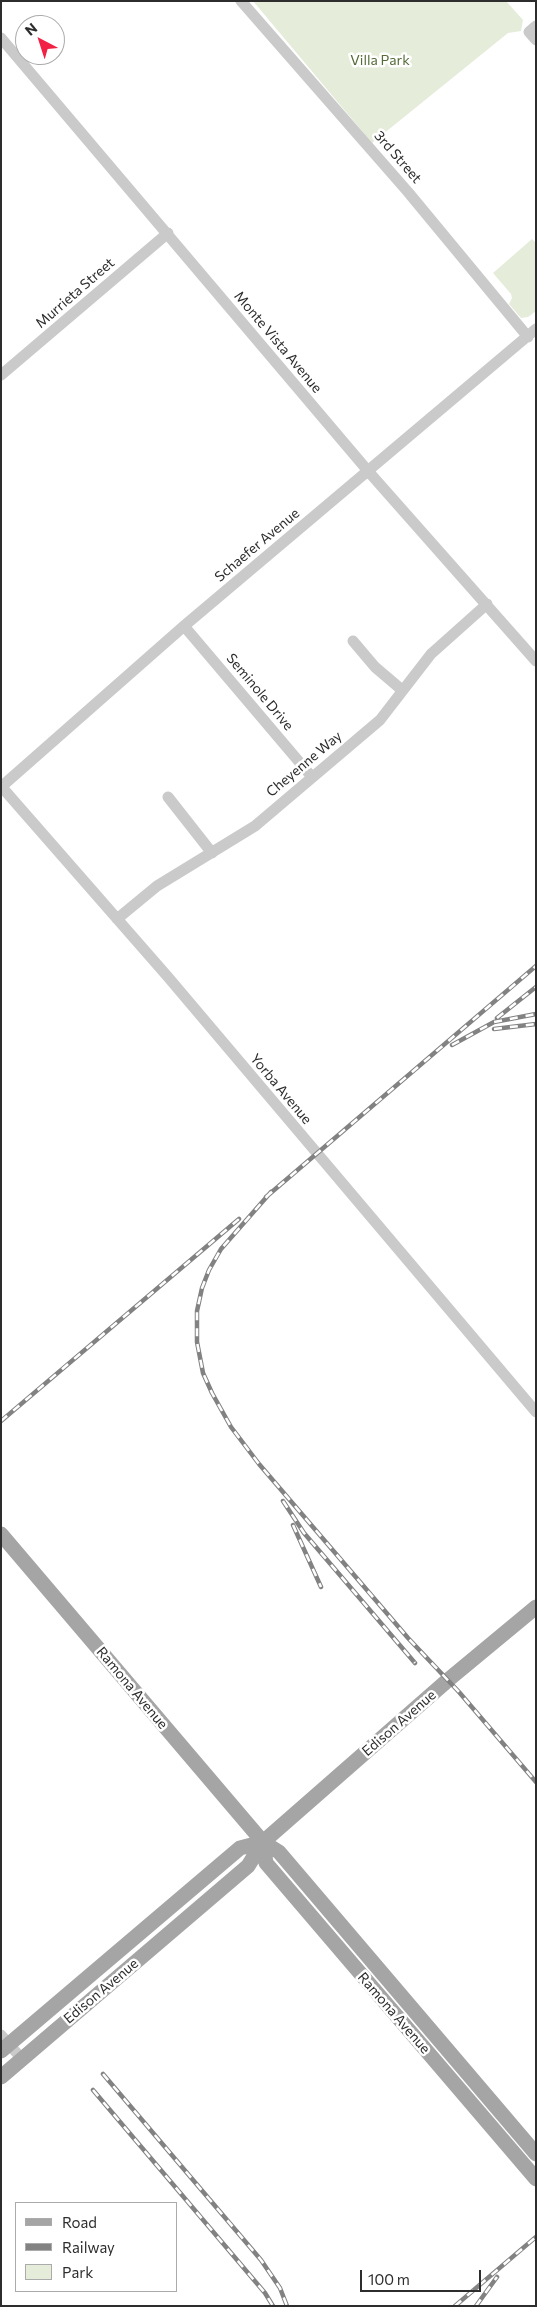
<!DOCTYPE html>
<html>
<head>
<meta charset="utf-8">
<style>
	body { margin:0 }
	#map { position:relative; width:537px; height:2307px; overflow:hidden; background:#fff; font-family:Commissioner,sans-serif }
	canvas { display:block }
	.frame { position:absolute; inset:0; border:2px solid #2d2d2d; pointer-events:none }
	.legend { position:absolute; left:15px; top:2202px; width:162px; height:90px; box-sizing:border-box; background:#fff; border:1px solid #ababab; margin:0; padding:6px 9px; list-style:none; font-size:15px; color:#2d2d2d }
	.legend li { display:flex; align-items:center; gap:10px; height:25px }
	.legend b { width:25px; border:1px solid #ababab }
	.north { position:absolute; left:15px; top:15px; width:50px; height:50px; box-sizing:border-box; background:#fff; border:1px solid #ababab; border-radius:50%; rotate:320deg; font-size:14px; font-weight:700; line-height:20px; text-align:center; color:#2d2d2d }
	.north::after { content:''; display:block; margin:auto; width:18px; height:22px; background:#f22244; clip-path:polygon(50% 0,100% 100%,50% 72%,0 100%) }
	.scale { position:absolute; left:360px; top:2270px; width:121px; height:22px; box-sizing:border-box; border:2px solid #2d2d2d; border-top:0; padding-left:6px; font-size:15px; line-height:18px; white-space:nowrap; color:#2d2d2d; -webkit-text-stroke:4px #fff; paint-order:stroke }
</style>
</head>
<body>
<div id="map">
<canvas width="537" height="2307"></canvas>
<div class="frame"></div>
<ul class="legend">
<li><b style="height:6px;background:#a5a5a5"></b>Road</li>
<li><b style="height:6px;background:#828282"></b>Railway</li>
<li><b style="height:14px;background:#e5ecda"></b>Park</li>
</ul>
<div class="north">N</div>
<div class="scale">100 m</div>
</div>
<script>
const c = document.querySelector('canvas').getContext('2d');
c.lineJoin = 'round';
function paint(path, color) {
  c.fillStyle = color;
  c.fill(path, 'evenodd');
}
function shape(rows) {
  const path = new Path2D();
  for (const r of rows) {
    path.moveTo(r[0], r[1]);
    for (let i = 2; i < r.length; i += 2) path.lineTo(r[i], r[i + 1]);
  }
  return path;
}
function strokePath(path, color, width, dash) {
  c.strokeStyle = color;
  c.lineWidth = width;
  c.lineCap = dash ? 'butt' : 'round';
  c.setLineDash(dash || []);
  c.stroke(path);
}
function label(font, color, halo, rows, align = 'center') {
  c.font = font + ' Commissioner,sans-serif';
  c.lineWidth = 5;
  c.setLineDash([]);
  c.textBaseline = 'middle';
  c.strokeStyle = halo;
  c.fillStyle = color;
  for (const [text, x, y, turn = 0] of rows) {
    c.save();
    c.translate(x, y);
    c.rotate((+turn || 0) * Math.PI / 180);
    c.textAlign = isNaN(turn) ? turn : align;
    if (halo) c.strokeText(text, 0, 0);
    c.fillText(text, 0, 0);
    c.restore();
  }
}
const green = shape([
	[253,1,506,1,523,20,521,31,508,33,372,143],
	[532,239,536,243,536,311,528,317,521,318,509,304,512,298,511,294,493,273]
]);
const minor = shape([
	[241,1,408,192,528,337],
	[536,26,529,32,536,40],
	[1,38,368,471,536,661],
	[1,375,168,233],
	[184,626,312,777],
	[353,641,375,667,402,690],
	[1,786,168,977,536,1412],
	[1,787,184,626,536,329],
	[168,797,212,853],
	[117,919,157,886,255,826,380,720,431,654,487,604],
	[1,2035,22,2059]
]);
const major = shape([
	[1,1534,263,1842,279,1852,536,2154],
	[263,1842,266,1863,536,2179],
	[1,2051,240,1848,263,1842],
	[1,2077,248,1866,263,1842,448,1680,536,1607]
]);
const rail = shape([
	[497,1018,536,987],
	[494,1029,536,1024],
	[452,1045,494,1022,536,1014],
	[271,1192,221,1249,209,1270,202,1288,197,1311,197,1342,203,1373,212,1393,231,1427,259,1464,408,1638,459,1692,536,1782],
	[266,1197,536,966],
	[1,1421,239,1219],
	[283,1501,304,1533,415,1663],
	[293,1525,321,1587],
	[103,2074,261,2260,280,2288,287,2306],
	[93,2090,265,2293,273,2306],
	[455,2306,536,2237],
	[476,2306,497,2277]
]);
const parkNames = [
	["Villa Park",380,60]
];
const streetNames = [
	["3rd Street",398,157,49],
	["Murrieta Street",75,293,-41],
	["Monte Vista Avenue",278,342,50],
	["Schaefer Avenue",257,545,-40],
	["Seminole Drive",260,692,50],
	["Cheyenne Way",304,764,-40],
	["Yorba Avenue",281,1089,50],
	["Ramona Avenue",132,1688,50],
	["Edison Avenue",399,1723,-41],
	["Edison Avenue",101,1991,-40],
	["Ramona Avenue",394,2013,49]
];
paint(green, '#e5ecda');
strokePath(minor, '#cacaca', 11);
strokePath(major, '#a5a5a5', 15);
strokePath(rail, '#828282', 4.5);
strokePath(rail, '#fff', 2.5, [8]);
label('14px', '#556c38', '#fff', parkNames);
label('14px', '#2d2d2d', '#fff', streetNames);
</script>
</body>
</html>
